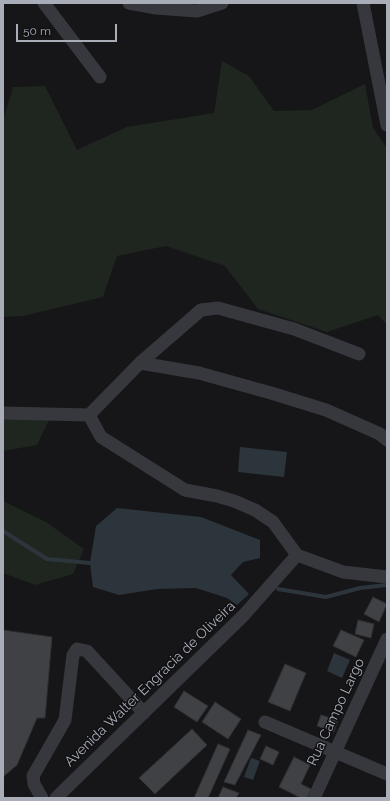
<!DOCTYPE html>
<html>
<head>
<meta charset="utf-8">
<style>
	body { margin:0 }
	#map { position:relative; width:390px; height:801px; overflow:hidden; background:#161618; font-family:Raleway,sans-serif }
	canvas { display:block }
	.frame { position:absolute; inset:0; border:4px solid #a8adb8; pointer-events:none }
	.scale { position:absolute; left:16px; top:24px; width:101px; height:18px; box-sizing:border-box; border:2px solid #a8adb8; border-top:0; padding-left:5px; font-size:12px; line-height:14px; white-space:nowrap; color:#a8adb8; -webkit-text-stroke:3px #111113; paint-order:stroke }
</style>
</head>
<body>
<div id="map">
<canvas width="390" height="801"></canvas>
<div class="frame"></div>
<div class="scale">50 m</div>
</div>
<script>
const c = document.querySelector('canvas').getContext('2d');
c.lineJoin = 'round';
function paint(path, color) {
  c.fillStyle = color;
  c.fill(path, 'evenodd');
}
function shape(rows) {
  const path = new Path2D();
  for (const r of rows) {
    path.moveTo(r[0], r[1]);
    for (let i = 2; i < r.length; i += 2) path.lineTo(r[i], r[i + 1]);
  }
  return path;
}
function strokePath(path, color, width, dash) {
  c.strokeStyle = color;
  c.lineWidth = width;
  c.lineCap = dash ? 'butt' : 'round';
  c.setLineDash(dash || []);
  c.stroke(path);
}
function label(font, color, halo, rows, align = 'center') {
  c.font = font + ' Raleway,sans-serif';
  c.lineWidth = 3;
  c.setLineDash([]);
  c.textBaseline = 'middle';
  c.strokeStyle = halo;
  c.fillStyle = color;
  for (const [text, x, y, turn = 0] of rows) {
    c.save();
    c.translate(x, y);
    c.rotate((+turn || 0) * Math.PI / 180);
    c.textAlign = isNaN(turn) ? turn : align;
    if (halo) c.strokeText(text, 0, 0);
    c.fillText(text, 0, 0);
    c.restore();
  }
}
const green = shape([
	[222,61,249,76,274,111,312,110,365,84,373,128,387,148,387,325,378,315,327,332,258,309,225,266,166,246,117,256,103,297,23,316,3,317,3,120,13,87,45,86,77,150,127,127,214,113],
	[3,418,50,418,37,445,3,451],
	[3,501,46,522,84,549,73,574,35,585,3,573]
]);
const water = shape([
	[240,447,287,452,284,477,238,472],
	[117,508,201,517,260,540,260,558,243,562,231,575,249,594,237,605,227,598,196,588,157,589,119,595,93,587,90,563,96,526],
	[334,653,350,660,342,678,327,671],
	[251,758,260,761,253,780,244,777]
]);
const stream = shape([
	[3,531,47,559,90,563],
	[278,589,326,597,360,588,387,585]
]);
const building = shape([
	[373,597,387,604,379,622,364,614,373,597],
	[358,620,374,624,371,638,355,634,358,620],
	[3,630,52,637,45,718,37,718,17,765,3,777,3,630],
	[341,630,364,640,356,657,333,646,341,630],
	[285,664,306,673,290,711,268,702,285,664],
	[184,691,208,706,197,722,174,707,184,691],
	[215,702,241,719,228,739,202,722,215,702],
	[321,715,338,720,334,732,317,726,321,715],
	[192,729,207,745,155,794,139,778,192,729],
	[248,730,261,735,235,785,224,782,248,730],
	[218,744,230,749,208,798,194,798,218,744],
	[266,746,279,752,273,765,260,759,266,746],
	[294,757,310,765,301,784,311,789,307,798,301,798,279,787,294,757],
	[223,787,239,793,236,798,218,798,223,787]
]);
const street = shape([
	[44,3,100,77],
	[129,3,156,8,197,11,222,3],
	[363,3,387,125],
	[140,363,199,373,271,393,326,410,380,434,387,440],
	[3,413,89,415,101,437,185,490,217,496,234,501,255,510,273,522,297,555,343,572,387,577],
	[89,415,140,363,201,310,218,308,294,329,359,354],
	[265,722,387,774],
	[42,798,34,784,33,776,65,720,73,655,77,649,87,651,144,713],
	[56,798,243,616,297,555],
	[314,798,387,639]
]);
const streetNames = [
	["Avenida Walter Engracia de Oliveira",150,684,-44],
	["Rua Campo Largo",336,712,-65]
];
paint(green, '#1e261f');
paint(water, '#2c353c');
strokePath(stream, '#2c353c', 4);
paint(building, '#404145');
strokePath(building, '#303034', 1);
strokePath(street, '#37383d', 13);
label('14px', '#a8adb8', '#111113', streetNames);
</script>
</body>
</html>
